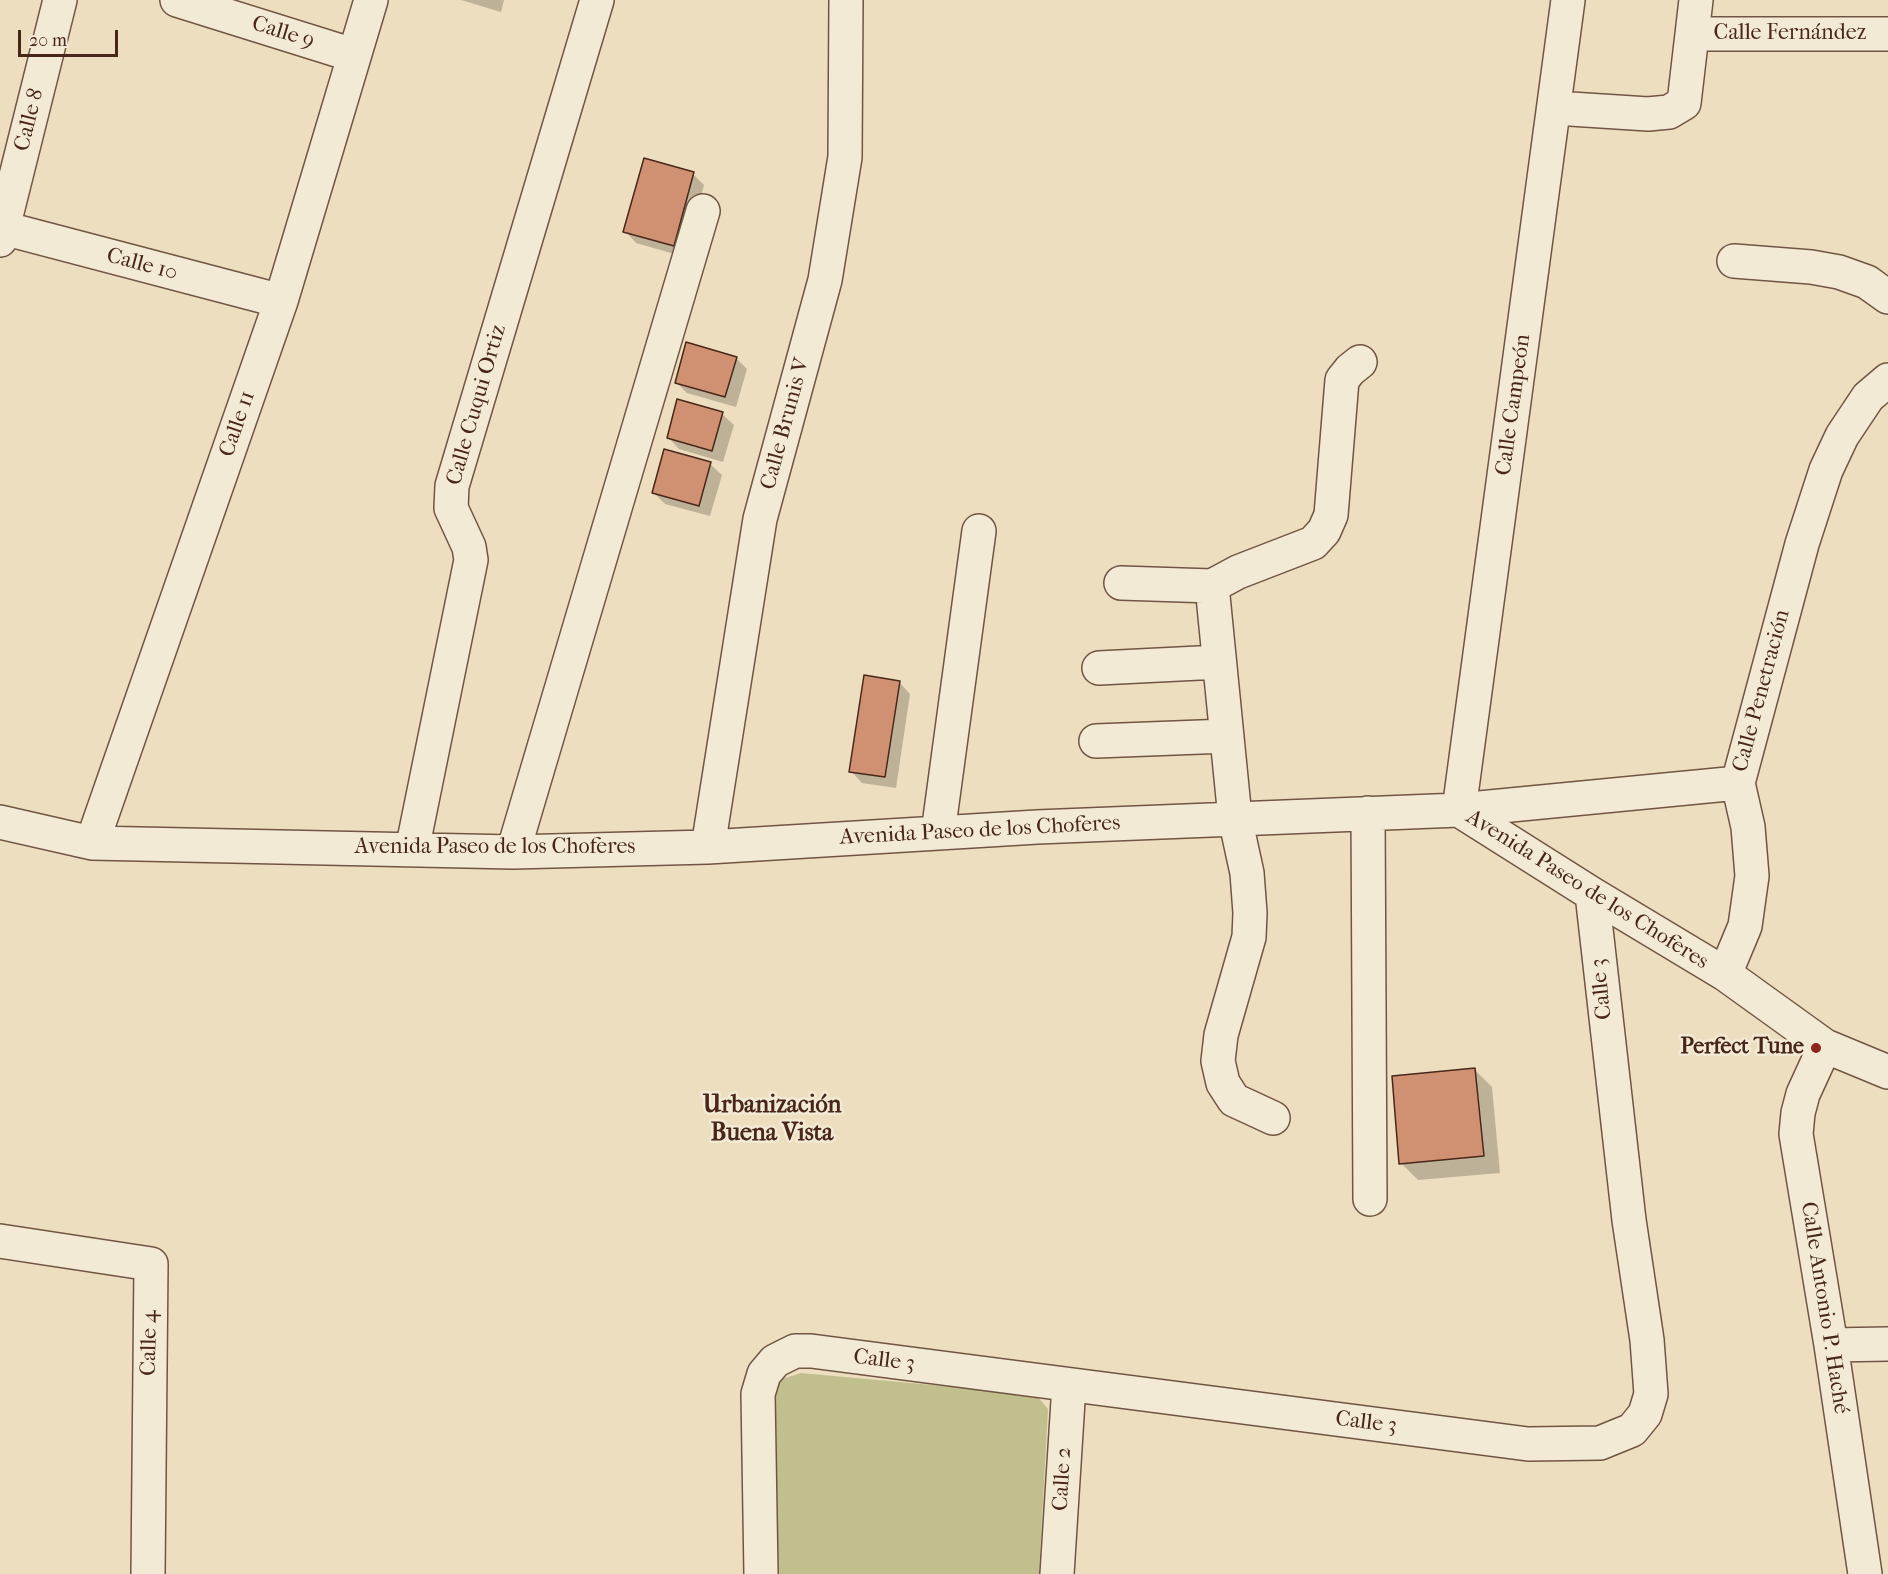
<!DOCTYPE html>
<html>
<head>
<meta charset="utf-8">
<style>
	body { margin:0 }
	#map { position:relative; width:1888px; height:1574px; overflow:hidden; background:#eddebf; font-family:"IM FELL French Canon",serif }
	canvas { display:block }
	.scale { position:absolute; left:18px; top:30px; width:100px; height:27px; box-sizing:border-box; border:3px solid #48271a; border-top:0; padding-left:8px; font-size:18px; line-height:21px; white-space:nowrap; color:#48271a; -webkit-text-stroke:4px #f3ead5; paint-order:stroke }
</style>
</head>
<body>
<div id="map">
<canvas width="1888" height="1574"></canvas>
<div class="scale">20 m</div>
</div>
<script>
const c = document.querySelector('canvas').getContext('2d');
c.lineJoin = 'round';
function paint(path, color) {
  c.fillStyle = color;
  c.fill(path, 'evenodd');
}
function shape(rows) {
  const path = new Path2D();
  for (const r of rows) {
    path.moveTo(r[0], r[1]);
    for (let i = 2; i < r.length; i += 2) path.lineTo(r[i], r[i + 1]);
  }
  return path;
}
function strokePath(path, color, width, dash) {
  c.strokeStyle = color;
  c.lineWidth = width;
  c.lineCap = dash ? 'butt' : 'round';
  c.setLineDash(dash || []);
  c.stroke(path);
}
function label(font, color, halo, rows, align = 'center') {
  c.font = font + ' "IM FELL French Canon",serif';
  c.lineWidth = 5;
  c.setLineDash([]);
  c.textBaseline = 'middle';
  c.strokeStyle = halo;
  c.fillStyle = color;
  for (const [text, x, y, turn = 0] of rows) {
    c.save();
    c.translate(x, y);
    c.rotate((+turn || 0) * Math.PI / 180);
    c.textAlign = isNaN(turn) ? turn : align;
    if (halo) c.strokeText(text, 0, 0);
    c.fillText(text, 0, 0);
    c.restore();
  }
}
const green = shape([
	[801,1373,1020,1393,1037,1396,1048,1409,1039,1574,771,1574,768,1399,782,1379]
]);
const shadow = shape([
	[461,0,504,0,501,12],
	[693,174,704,185,685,257,636,243,625,231],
	[736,358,747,369,736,407,687,393,676,382],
	[722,414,734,425,723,462,679,449,668,437],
	[710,464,722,475,710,516,665,504,654,493],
	[899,682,910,694,896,788,862,783,851,771],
	[1475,1070,1492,1087,1500,1173,1418,1180,1401,1163]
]);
const building = shape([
	[644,158,694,172,674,246,623,232,644,158],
	[686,342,737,357,725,397,675,383,686,342],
	[677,399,723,412,712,451,667,438,677,399],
	[664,449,711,462,699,506,652,493,664,449],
	[864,675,900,681,885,777,849,772,864,675],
	[1475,1068,1484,1156,1399,1164,1392,1076,1475,1068]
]);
const minor = shape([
	[177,0,353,55],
	[1692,34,1888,34],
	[1555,108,1648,114,1669,112,1684,103,1696,0],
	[3,228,281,301],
	[0,240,60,0],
	[1734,261,1811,267,1839,272,1867,282,1888,297],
	[1121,583,1212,586],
	[1099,668,1219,662],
	[1096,741,1227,736],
	[1459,810,1568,0],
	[1459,810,1592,894,1725,974,1825,1046,1888,1072],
	[1368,813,1370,1199],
	[0,822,92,843,513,852,708,847,1037,827,1459,810,1738,783,1802,544,1826,470,1842,436,1868,397,1888,380],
	[938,833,979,531],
	[92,843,281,301,371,0],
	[708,847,760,519,825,280,845,157,846,0],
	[412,850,471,560,469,547,451,508,452,486,597,0],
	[513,852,703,211],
	[1725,974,1745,926,1752,876,1748,827,1738,783],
	[1825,1046,1803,1094,1798,1113,1796,1134,1831,1345,1865,1574],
	[1273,1118,1234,1100,1223,1083,1218,1061,1221,1035,1249,937,1250,913,1247,873,1235,818,1212,586,1238,572,1313,543,1324,531,1331,515,1342,380,1350,370,1360,362],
	[0,1241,151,1264,148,1574],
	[1831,1345,1888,1344],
	[761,1574,758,1394,764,1374,775,1361,795,1351,811,1351,1528,1444,1600,1443,1632,1430,1645,1414,1651,1394,1647,1340,1629,1220,1592,894],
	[1057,1574,1069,1385]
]);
const markers = [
	[1816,1048,6,"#8f2418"]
];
const streetNames = [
	["Calle 9",283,33,17],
	["Calle Fernández",1790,34],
	["Calle 8",30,120,-76],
	["Calle 10",142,265,15],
	["Calle Cuqui Ortiz",477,405,-74],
	["Calle Campeón",1514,405,-82],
	["Calle 11",238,424,-71],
	["Calle Brunis V",786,424,-75],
	["Calle Penetración",1762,691,-75],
	["Avenida Paseo de los Choferes",980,831,-3],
	["Avenida Paseo de los Choferes",495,848],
	["Avenida Paseo de los Choferes",1587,890,32],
	["Calle 3",1602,989,-96],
	["Calle Antonio P. Haché",1824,1308,81],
	["Calle 4",150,1343,-89],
	["Calle 3",884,1361,7],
	["Calle 3",1366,1423,7],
	["Calle 2",1063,1479,-87]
];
const poiNames = [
	["Perfect Tune",1804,1048]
];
const neighbourhoodNames = [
	["Urbanización",772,1106],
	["Buena Vista",772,1134]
];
paint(green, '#c0bf8d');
paint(shadow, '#0003');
paint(building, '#cf9171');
strokePath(building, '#48271a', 1.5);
strokePath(minor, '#715543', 36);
strokePath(minor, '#f3ead5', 33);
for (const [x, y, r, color] of markers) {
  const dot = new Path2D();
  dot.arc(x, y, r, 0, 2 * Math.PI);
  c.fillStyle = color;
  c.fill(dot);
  strokePath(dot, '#f3ead5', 2);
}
label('22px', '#48271a', '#f3ead5', streetNames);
label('bold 22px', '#48271a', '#f3ead5', poiNames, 'right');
label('bold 24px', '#48271a', '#f3ead5', neighbourhoodNames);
</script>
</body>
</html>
